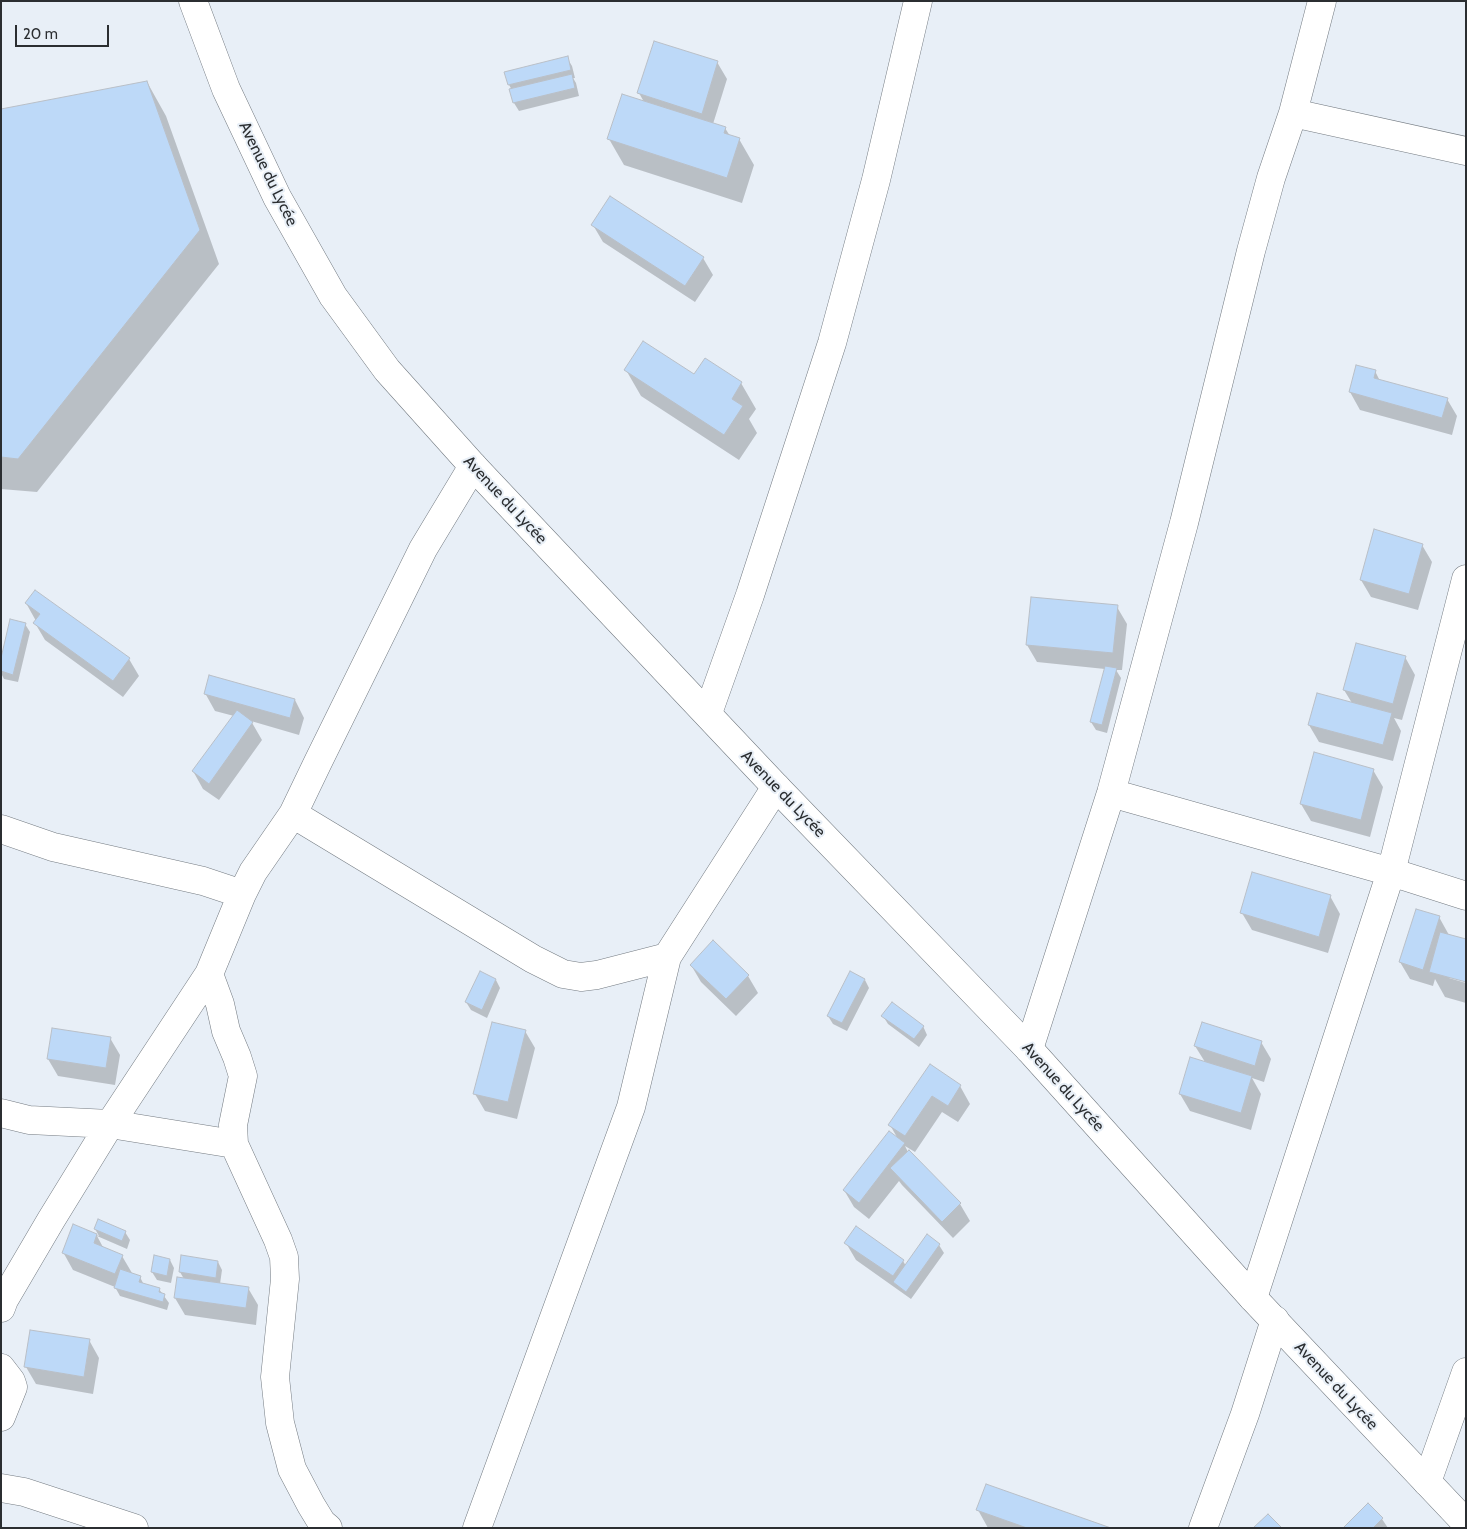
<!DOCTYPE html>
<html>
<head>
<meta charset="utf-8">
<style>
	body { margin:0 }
	#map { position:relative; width:1467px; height:1529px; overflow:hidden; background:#e8eff7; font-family:Cabin,sans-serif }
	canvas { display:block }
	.frame { position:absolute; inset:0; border:2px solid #2b2e31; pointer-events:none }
	.scale { position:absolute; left:15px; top:25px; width:94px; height:22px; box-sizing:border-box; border:2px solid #2b2e31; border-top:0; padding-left:6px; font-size:15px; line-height:18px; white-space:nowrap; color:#2b2e31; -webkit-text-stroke:4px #e8eff7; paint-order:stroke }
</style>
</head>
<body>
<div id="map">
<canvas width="1467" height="1529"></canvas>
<div class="frame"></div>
<div class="scale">20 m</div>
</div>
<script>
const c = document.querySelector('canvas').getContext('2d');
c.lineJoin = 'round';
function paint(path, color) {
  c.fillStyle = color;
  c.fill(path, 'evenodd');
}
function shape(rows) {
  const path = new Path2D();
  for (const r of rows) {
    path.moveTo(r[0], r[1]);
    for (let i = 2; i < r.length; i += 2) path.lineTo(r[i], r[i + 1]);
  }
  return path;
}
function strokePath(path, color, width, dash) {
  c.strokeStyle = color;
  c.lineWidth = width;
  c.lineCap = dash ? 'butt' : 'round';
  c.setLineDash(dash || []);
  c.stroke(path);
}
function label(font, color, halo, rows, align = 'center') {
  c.font = font + ' Cabin,sans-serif';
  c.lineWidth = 4;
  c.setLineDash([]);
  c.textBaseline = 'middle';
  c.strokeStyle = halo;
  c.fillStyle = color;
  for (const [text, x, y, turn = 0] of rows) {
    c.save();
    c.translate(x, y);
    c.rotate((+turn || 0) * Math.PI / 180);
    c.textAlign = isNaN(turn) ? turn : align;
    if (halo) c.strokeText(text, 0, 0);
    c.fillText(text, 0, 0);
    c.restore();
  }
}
const shadow = shape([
	[567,58,572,66,575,78,573,78,576,83,579,96,519,111,514,103,511,90,512,90,509,85],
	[717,62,727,79,713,124,725,128,730,136,739,139,754,165,742,203,624,165,609,139,644,102,639,93],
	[147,82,166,116,219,264,37,492,1,489,1,111],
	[593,225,703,258,713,275,695,302,603,242],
	[626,370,694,376,741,383,756,409,749,419,757,433,739,460,641,396],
	[1375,371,1380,381,1447,399,1457,416,1452,435,1360,410,1350,392],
	[1422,545,1432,562,1418,610,1371,597,1361,580],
	[26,603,129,659,139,676,123,697,45,640,35,623,36,621],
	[1117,607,1127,624,1122,670,1116,670,1121,678,1107,733,1096,730,1091,722,1105,669,1037,662,1027,645],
	[25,624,30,632,18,682,4,679,1,673,1,663],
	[1405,657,1415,675,1402,720,1394,718,1401,731,1393,761,1319,742,1309,725,1352,703,1344,690],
	[205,693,295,700,304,718,299,735,251,721,262,740,219,800,203,789,193,771,234,716,215,711],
	[1373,770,1383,787,1370,837,1311,821,1301,804],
	[1330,896,1340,914,1328,953,1252,930,1242,913],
	[1439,917,1449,935,1449,978,1466,983,1466,1003,1445,997,1435,979,1433,986,1410,979,1400,962],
	[713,942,748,976,758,993,736,1016,701,982,691,965],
	[496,980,500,988,487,1018,471,1010,466,1002],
	[865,980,869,988,847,1031,833,1024,828,1016],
	[883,1016,923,1026,927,1035,919,1047,888,1024],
	[525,1031,535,1048,517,1119,485,1111,475,1094],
	[110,1038,120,1055,115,1085,58,1076,48,1059],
	[1261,1042,1271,1059,1264,1082,1252,1078,1261,1094,1251,1130,1190,1111,1180,1094,1205,1062,1195,1046],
	[930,1066,960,1086,970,1104,958,1122,942,1112,915,1152,905,1146,908,1152,909,1151,960,1204,970,1221,953,1238,902,1185,899,1181,869,1219,854,1207,844,1190,898,1139,890,1125],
	[73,1226,99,1236,95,1229,125,1232,130,1240,127,1249,97,1236,104,1249,122,1256,132,1273,140,1277,144,1285,159,1289,169,1303,167,1310,120,1296,115,1287,73,1270,63,1252],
	[846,1243,903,1261,906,1266,939,1245,944,1253,911,1299,856,1260],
	[170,1260,174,1268,171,1283,157,1280,152,1272],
	[218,1262,222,1270,220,1284,248,1288,258,1305,256,1325,185,1315,175,1298,184,1279,180,1272],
	[89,1340,99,1358,93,1394,36,1384,26,1367],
	[1368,1505,1382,1519,1388,1528,1345,1528],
	[978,1510,1108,1528,988,1528]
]);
const building = shape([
	[654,41,718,61,702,114,637,93,654,41],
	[568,56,571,70,508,85,504,72,568,56],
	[572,74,575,88,513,103,509,89,572,74],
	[147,81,200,230,18,459,1,457,1,109,147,81],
	[622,94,726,127,724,133,740,138,727,178,607,139,622,94],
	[610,196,704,257,685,286,591,225,610,196],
	[643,341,694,374,705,358,742,382,732,399,743,406,724,435,624,370,643,341],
	[1356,365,1376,370,1374,378,1448,398,1442,418,1349,392,1356,365],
	[1374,529,1423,544,1409,594,1360,580,1374,529],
	[35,590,130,658,113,681,33,623,40,614,25,603,35,590],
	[1031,597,1118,605,1113,653,1026,645,1031,597],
	[10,619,26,623,13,675,1,671,1,658,10,619],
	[1356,643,1406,656,1393,704,1343,690,1356,643],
	[1105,666,1117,668,1102,725,1090,722,1105,666],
	[209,675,295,699,290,718,204,694,209,675],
	[1317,693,1392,713,1383,745,1308,725,1317,693],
	[237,710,253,722,209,784,192,771,237,710],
	[1314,752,1374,769,1361,820,1300,804,1314,752],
	[1252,872,1331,895,1319,937,1240,913,1252,872],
	[1416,909,1440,916,1423,970,1399,962,1416,909],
	[1440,932,1466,939,1466,982,1429,972,1440,932],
	[713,940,749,975,726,999,690,965,713,940],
	[480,971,496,979,482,1010,465,1002,480,971],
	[850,971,865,979,842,1023,827,1016,850,971],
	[892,1002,924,1026,914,1039,881,1016,892,1002],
	[492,1022,526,1030,508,1102,473,1094,492,1022],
	[1202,1022,1262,1041,1255,1066,1194,1046,1202,1022],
	[52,1028,111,1037,106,1068,47,1059,52,1028],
	[1190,1057,1252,1076,1241,1113,1179,1094,1190,1057],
	[930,1064,961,1085,948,1106,932,1096,905,1136,888,1125,930,1064],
	[889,1131,905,1143,859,1203,843,1190,889,1131],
	[909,1150,961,1203,942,1222,890,1168,909,1150],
	[98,1219,126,1231,122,1241,94,1229,98,1219],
	[73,1224,97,1234,94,1243,123,1255,115,1274,62,1253,73,1224],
	[856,1226,904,1260,893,1276,844,1243,856,1226],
	[927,1234,940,1244,906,1292,893,1282,927,1234],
	[154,1255,170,1259,167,1276,151,1272,154,1255],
	[181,1255,218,1261,216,1278,179,1272,181,1255],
	[120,1269,141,1276,139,1282,160,1288,159,1292,165,1294,163,1302,114,1288,120,1269],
	[177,1277,249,1287,246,1308,174,1298,177,1277],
	[30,1330,90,1339,84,1377,24,1367,30,1330],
	[986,1484,1111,1528,1027,1528,976,1510,986,1484],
	[1368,1503,1383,1518,1373,1528,1343,1528,1368,1503],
	[1268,1514,1282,1528,1253,1528,1268,1514]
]);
const street = shape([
	[1293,113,1466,151],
	[708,713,750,595,832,343,876,180,918,1],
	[1111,793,1391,872,1466,896],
	[293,814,533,959,563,974,581,977,597,975,667,957],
	[1,829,53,847,203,881,242,894,253,872,293,814,318,762,423,549,473,466],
	[209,974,220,1004,226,1031,237,1057,243,1076,233,1125,234,1144,278,1240,284,1257,285,1279,275,1377,280,1423,292,1469,311,1505,322,1523,328,1528],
	[1029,1049,1111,793,1184,523,1251,251,1271,178,1293,113,1322,1],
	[1,1113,29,1120,110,1124,234,1144],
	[1253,1298,1391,872,1466,579],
	[1,1308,4,1300,51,1220,110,1124,209,974,242,894],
	[1,1368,11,1381,13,1387,1,1417],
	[1427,1482,1466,1372],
	[1,1488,24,1492,134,1528],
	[477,1528,631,1107,667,957,776,787],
	[1203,1528,1245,1414,1275,1320]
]);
const secondary = shape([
	[193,1,226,89,277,197,333,296,387,370,473,466,776,787,1029,1049,1253,1298,1466,1523]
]);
const streetNames = [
	["Avenue du Lycée",268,174,64],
	["Avenue du Lycée",505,500,47],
	["Avenue du Lycée",783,794,46],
	["Avenue du Lycée",1063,1087,48],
	["Avenue du Lycée",1336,1386,47]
];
paint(shadow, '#0003');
paint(building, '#bdd9f8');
strokePath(building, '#b9bfc7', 1);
strokePath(street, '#747b82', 29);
strokePath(secondary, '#747b82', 29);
strokePath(street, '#fff', 28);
strokePath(secondary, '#fff', 28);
label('16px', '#2b2e31', '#e8eff7', streetNames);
</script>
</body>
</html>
